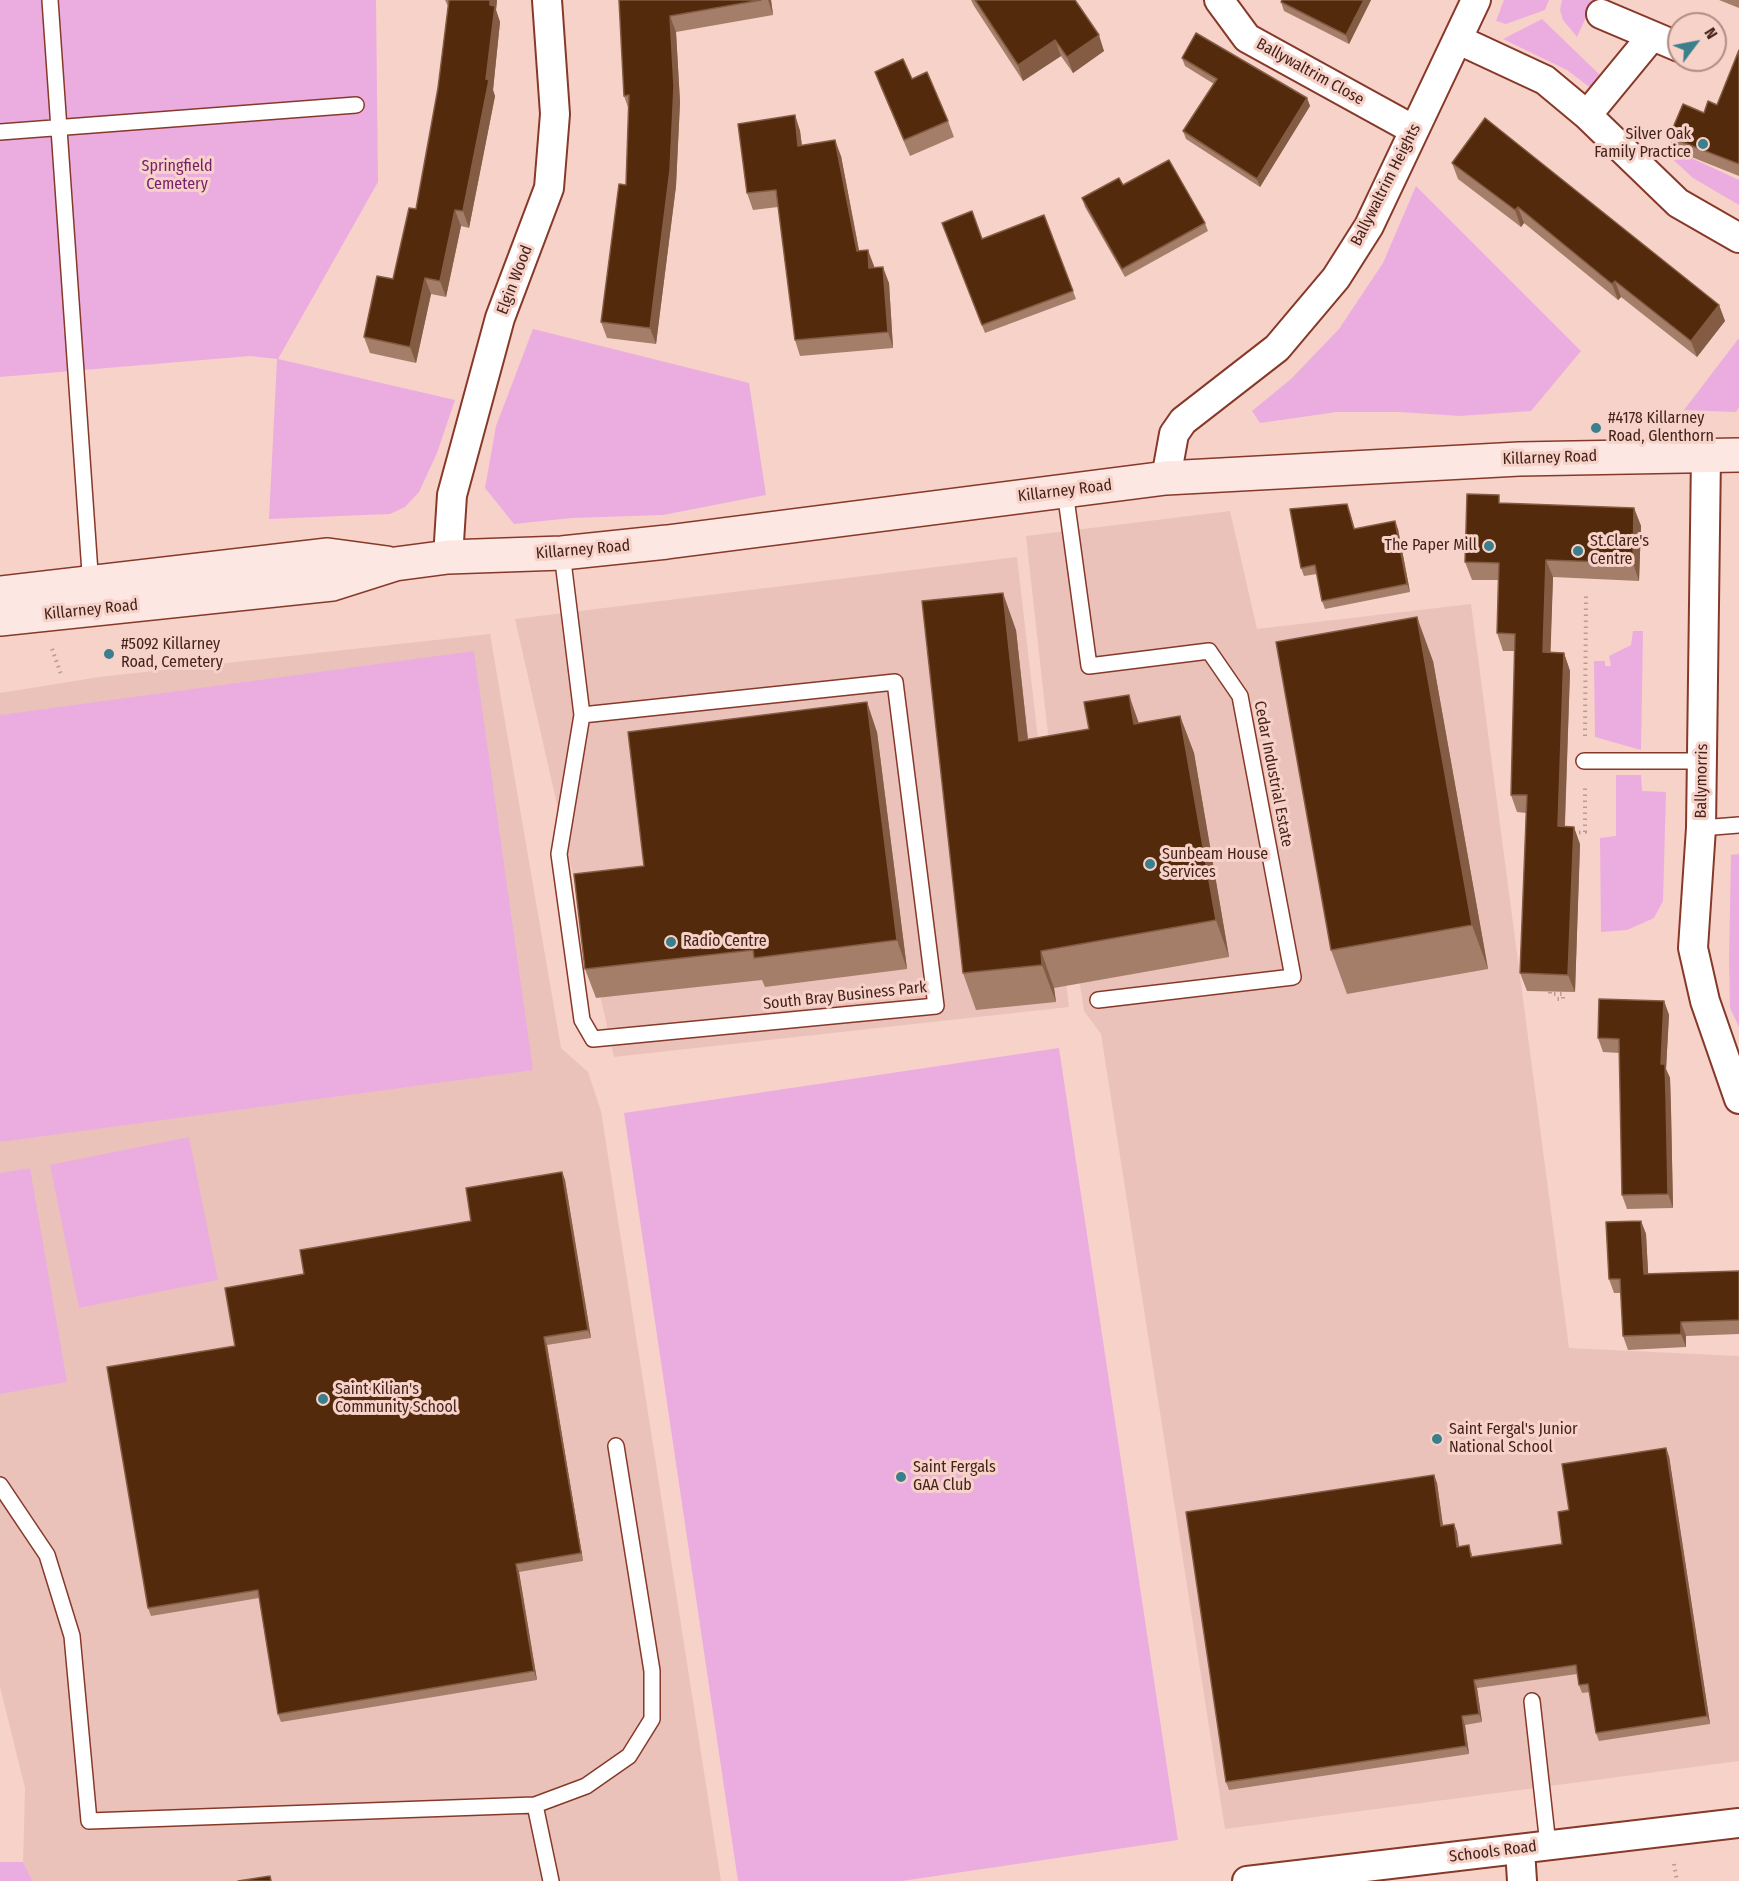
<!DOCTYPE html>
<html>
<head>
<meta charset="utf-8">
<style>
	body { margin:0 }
	#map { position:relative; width:1739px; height:1881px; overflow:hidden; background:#f7d2c9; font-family:"Fira Sans Condensed",sans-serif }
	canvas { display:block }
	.north { position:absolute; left:1667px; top:12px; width:60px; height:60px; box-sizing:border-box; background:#f7d2c9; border:2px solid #b08c83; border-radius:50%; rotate:58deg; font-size:16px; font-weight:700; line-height:24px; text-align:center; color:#45231b }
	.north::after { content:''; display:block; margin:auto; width:21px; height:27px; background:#3b7f8d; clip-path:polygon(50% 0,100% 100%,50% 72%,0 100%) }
</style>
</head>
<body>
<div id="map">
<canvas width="1739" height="1881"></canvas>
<div class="north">N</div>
</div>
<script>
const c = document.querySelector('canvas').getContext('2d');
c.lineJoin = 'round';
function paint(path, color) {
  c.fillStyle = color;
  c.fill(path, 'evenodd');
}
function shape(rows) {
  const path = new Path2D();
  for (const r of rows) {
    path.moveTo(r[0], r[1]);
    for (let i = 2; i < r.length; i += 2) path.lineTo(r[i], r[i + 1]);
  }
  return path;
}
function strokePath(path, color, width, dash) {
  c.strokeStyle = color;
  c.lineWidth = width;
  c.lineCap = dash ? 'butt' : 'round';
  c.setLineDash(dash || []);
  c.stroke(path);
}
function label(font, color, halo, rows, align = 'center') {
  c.font = font + ' "Fira Sans Condensed",sans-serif';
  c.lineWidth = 6;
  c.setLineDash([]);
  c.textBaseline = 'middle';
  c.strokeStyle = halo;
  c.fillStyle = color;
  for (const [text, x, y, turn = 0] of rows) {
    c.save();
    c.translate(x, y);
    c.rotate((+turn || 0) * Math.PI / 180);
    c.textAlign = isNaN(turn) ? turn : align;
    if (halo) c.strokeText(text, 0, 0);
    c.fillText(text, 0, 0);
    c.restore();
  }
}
const built = shape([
	[1230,511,1257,629,1471,604,1569,1348,1739,1356,1739,1761,1225,1829,1101,1034,1084,1011,1065,887,1026,536],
	[1017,557,1069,1007,614,1057,515,619],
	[490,634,561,1048,588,1072,601,1111,721,1881,33,1881,23,1862,25,1788,0,1687,0,693,99,677]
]);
const green = shape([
	[0,0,376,0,378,182,278,359,455,400,437,453,419,492,405,507,390,514,269,519,277,359,250,356,0,377],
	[1504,0,1549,0,1545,10,1506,24,1496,21],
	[1562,0,1594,0,1577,37,1563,20,1560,10],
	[1542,19,1601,76,1592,89,1567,70,1503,39],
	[1674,150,1739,180,1739,205,1693,178,1667,154],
	[1416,186,1581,351,1531,411,1460,416,1399,412,1337,412,1260,423,1252,411,1291,379,1339,329,1383,263],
	[533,329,749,383,766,495,663,515,572,518,514,524,485,488,496,426],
	[1739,338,1739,407,1736,412,1684,410],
	[1633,631,1643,631,1641,750,1595,737,1594,661,1605,661,1605,666,1611,666,1609,656,1631,645],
	[474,651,533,1070,0,1142,0,715],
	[1616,775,1641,775,1642,791,1666,792,1663,901,1654,918,1627,930,1601,932,1600,838,1616,836],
	[1739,854,1739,1027,1730,1008,1729,960,1731,855],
	[1059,1048,1178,1840,902,1881,738,1881,624,1113],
	[189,1137,218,1280,79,1308,50,1165],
	[30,1168,67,1382,0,1394,0,1173],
	[0,1862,23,1862,33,1881,0,1881]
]);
const path = shape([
	[52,649,61,674],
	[1585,736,1586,594],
	[1573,833,1585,832,1585,788],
	[1550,992,1550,994,1563,994,1563,999,1555,999],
	[1674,1864,1677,1881]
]);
const service = shape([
	[50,0,91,587],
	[0,132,356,105],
	[1065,491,1089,666,1209,651,1240,696,1293,977,1098,1000],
	[562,553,582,715,559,854,582,1020,593,1039,936,1006,895,682,582,715],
	[1584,761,1702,761],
	[1701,828,1739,825],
	[0,1485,47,1555,72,1636,89,1821,535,1805,586,1786,629,1756,652,1719,652,1671,616,1446],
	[1532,1701,1548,1845],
	[535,1805,551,1881]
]);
const minor = shape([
	[1219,0,1247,38,1414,130],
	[1601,14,1679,47],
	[1459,40,1545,80,1587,115,1678,203,1739,238],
	[1587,115,1652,36],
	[1706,455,1701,828,1693,948,1705,1001,1739,1099],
	[1166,478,1174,434,1183,421,1277,348,1336,278,1369,226,1476,0],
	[448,557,452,495,500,318,549,188,555,114,547,0],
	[1520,1849,1522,1881],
	[1247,1881,1739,1823]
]);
const secondary = shape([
	[0,593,328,555,387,563],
	[0,619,332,584,395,564,448,557,562,553,667,542,1166,478,1519,459,1739,455]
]);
const wall = shape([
	[445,0,497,0,496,10,500,22,493,90,495,96,469,228,461,226,446,297,431,294,416,363,370,353,364,337,393,279,416,209,438,88,448,6],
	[619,0,771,0,773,15,676,32,680,102,676,186,656,344,607,338,601,322,626,185,629,110,624,96],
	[971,0,1075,0,1104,51,1073,73,1061,56,1023,81,974,6],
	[1371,0,1349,44,1284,11,1281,2],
	[1719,0,1739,0,1739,8],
	[1739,50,1739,176,1674,150,1669,137,1704,113,1717,105],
	[1182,58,1307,98,1310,106,1260,187,1186,139,1183,131,1214,84,1185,66],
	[875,72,912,79,948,121,954,137,910,156,881,88],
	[795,115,800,131,802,146,841,156,859,250,874,266,874,268,889,283,893,348,800,356,795,340,778,207,753,210,747,193],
	[1452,163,1719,305,1725,321,1697,357,1621,297,1618,300,1524,223,1521,227,1458,179],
	[1123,185,1205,223,1208,231,1125,277,1085,207,1082,198],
	[1044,215,1076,299,985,333,942,223,982,239],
	[1503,503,1634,508,1641,526,1639,581,1553,577,1550,653,1564,653,1570,671,1565,826,1580,844,1575,992,1527,991,1520,973,1526,813,1517,812,1511,795,1515,651,1503,651,1497,633,1498,580,1472,580,1465,562],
	[1350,513,1355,529,1398,529,1410,592,1325,609,1322,601,1317,574,1304,576,1301,568],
	[1016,630,1028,739,1139,723,1180,716,1194,753,1229,957,1054,988,1056,1002,976,1010,963,973],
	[1433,661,1488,969,1347,994,1331,950],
	[877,732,907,969,765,987,762,980,596,998,585,969,644,866],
	[1664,1001,1669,1015,1666,1069,1670,1078,1671,1110,1673,1208,1627,1209,1622,1195,1620,1053,1603,1052,1598,1038],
	[562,1172,565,1180,591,1338,547,1345,583,1561,519,1572,537,1680,281,1722,278,1714,259,1598,151,1616,148,1608,235,1346,304,1274,471,1221],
	[1641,1221,1646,1234,1648,1274,1739,1271,1739,1334,1686,1336,1686,1347,1628,1350,1623,1336,1621,1293,1614,1293,1609,1279],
	[1669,1456,1710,1724,1599,1741,1596,1733,1590,1692,1582,1693,1579,1685,1577,1674,1477,1688,1482,1722,1465,1725,1469,1754,1229,1790,1226,1782,1434,1475,1437,1483,1443,1525,1454,1524,1457,1532,1459,1546,1472,1553,1472,1557,1562,1544,1569,1510]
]);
const shadedWall = shape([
	[490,0,497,0,496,10,500,22,493,90,495,96,469,228,463,211],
	[768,0,771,0,773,15],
	[1364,0,1371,0,1349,44,1346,35],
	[670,16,676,32,680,102,676,186,656,344,650,328],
	[1099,35,1104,51,1073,73,1067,57],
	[1055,40,1061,56,1023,81,1018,65],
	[1307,98,1310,106,1260,187,1257,179],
	[795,115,800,131,804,162,798,146],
	[835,140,841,156,862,267,857,251],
	[1518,207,1524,223,1521,227,1515,210],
	[455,210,461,226,446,297,440,281],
	[868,250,874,266,875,284,869,268],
	[883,267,889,283,893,348,888,332],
	[425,278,431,294,416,363,410,347],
	[1615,281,1621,297,1618,300,1612,284],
	[1719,305,1725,321,1697,357,1691,341],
	[1634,508,1641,526,1639,581,1633,563],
	[1395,521,1398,529,1410,592,1407,584],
	[1546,560,1553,577,1550,670,1543,652],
	[1003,593,1016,630,1032,778,1019,741],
	[1417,617,1433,661,1488,969,1472,925],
	[1564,653,1570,671,1564,844,1558,826],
	[1129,695,1142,732,1134,724],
	[867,702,877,732,907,969,897,940],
	[1180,716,1194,753,1229,957,1216,920],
	[1574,827,1580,844,1575,992,1568,975],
	[1041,951,1054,988,1056,1002,1042,965],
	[1664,1001,1669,1015,1666,1069,1670,1078,1671,1110,1673,1208,1668,1194,1661,1064],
	[562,1172,565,1180,591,1338,588,1330],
	[1641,1221,1646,1234,1649,1288,1644,1274],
	[1681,1322,1686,1336,1686,1347,1681,1334],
	[544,1337,547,1345,583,1561,581,1553],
	[1666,1448,1669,1456,1710,1724,1707,1716],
	[1434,1475,1437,1483,1444,1534,1441,1526],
	[1454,1524,1457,1532,1460,1555,1457,1547],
	[516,1564,519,1572,537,1680,534,1671],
	[1474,1680,1477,1688,1482,1722,1479,1714],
	[1462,1716,1465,1725,1469,1754,1466,1746]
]);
const building = shape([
	[449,0,490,0,490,5,495,6,486,79,489,80,463,211,455,210,440,281,425,278,410,347,364,337,377,276,393,279,409,208,416,209,438,88,449,0],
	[619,0,761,0,670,16,674,86,670,170,650,328,601,322,619,184,626,185,629,95,624,96,619,0],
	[975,0,1075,0,1099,35,1067,57,1055,40,1018,65,975,0],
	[1282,0,1364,0,1346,35,1281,2,1282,0],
	[1196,33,1307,98,1257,179,1183,131,1217,79,1182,58,1196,33],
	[1739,50,1739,164,1669,137,1683,104,1704,113,1708,101,1717,105,1739,50],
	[903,59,912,79,927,72,948,121,904,140,875,72,903,59],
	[795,115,798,146,835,140,857,251,868,250,869,268,883,267,888,332,795,340,776,190,747,193,738,124,795,115],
	[1485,118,1719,305,1691,341,1615,281,1612,284,1518,207,1515,210,1452,163,1485,118],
	[1169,160,1205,223,1122,269,1082,198,1119,178,1123,185,1169,160],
	[972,211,982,239,1044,215,1073,291,982,325,942,223,972,211],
	[1467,494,1499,495,1499,503,1634,508,1633,563,1546,560,1543,652,1564,653,1558,826,1574,827,1568,975,1520,973,1527,795,1511,795,1515,634,1497,633,1499,563,1465,562,1467,494],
	[1347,504,1354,529,1395,521,1407,584,1322,601,1315,565,1301,568,1290,509,1347,504],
	[1003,593,1019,741,1089,729,1084,702,1129,695,1134,724,1180,716,1216,920,1041,951,1042,965,963,973,922,601,1003,593],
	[1417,617,1472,925,1331,950,1276,642,1417,617],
	[867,702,897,940,754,958,753,950,585,969,574,874,644,866,628,732,867,702],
	[1599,999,1664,1001,1661,1064,1665,1064,1666,1096,1668,1194,1622,1195,1619,1039,1598,1038,1599,999],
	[562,1172,588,1330,544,1337,581,1553,516,1564,534,1671,278,1714,258,1590,148,1608,107,1367,235,1346,225,1288,304,1274,300,1250,471,1221,466,1188,562,1172],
	[1641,1221,1644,1274,1739,1271,1739,1320,1681,1322,1681,1334,1623,1336,1620,1279,1609,1279,1606,1222,1641,1221],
	[1666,1448,1707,1716,1596,1733,1588,1684,1579,1685,1576,1665,1474,1680,1479,1714,1462,1716,1466,1746,1226,1782,1186,1512,1434,1475,1441,1526,1454,1524,1457,1547,1469,1545,1471,1557,1562,1544,1558,1512,1569,1510,1562,1464,1666,1448],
	[270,1876,271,1881,238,1881,270,1876]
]);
const markers = [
	[1703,144,6,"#3b7f8d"],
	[1596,428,6,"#3b7f8d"],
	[1489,546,6,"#3b7f8d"],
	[1578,551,6,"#3b7f8d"],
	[109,654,6,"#3b7f8d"],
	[1150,864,6,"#3b7f8d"],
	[671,942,6,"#3b7f8d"],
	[323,1399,6,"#3b7f8d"],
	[1437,1439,6,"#3b7f8d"],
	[901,1477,6,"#3b7f8d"]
];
const streetNames = [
	["Ballywaltrim Close",1310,72,29],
	["Ballywaltrim Heights",1386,185,-63],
	["Elgin Wood",515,280,-69],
	["Killarney Road",1550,458,-2],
	["Killarney Road",1065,491,-7],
	["Killarney Road",583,550,-5],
	["Killarney Road",91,610,-6],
	["Cedar Industrial Estate",1273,774,79],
	["Ballymorris",1702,781,-89],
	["South Bray Business Park",845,996,-6],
	["Schools Road",1493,1852,-7]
];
const poiNames = [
	["Silver Oak",1691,135,"right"],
	["Family Practice",1691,153,"right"],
	["#4178 Killarney",1608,419],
	["Road, Glenthorn",1608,437],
	["St.Clare's",1590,542],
	["Centre",1590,560],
	["The Paper Mill",1477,546,"right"],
	["#5092 Killarney",121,645],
	["Road, Cemetery",121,663],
	["Sunbeam House",1162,855],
	["Services",1162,873],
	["Radio Centre",683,942],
	["Saint Kilian's",335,1390],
	["Community School",335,1408],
	["Saint Fergal's Junior",1449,1430],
	["National School",1449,1448],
	["Saint Fergals",913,1468],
	["GAA Club",913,1486]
];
const parkNames = [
	["Springfield",177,167],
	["Cemetery",177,185]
];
paint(built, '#ebc2b9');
paint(green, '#ebaddf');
strokePath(service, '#873929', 18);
strokePath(minor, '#873929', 32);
strokePath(secondary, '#873929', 36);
strokePath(path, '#bd9990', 4, [1.5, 4.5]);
strokePath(service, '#fff', 15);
strokePath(minor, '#fff', 28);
strokePath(secondary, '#fce7e2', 33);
paint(wall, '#a57e6a');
paint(shadedWall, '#845c44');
paint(building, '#532a0b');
strokePath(building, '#845c44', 1.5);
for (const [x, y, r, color] of markers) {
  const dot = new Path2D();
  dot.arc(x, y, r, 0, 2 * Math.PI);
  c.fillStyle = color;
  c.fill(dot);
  strokePath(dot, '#f7d2c9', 2);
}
label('16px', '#45231b', '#f7d2c9', streetNames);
label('16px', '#45231b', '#f7d2c9', poiNames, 'left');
label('16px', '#761d6b', '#f7d2c9', parkNames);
</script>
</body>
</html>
